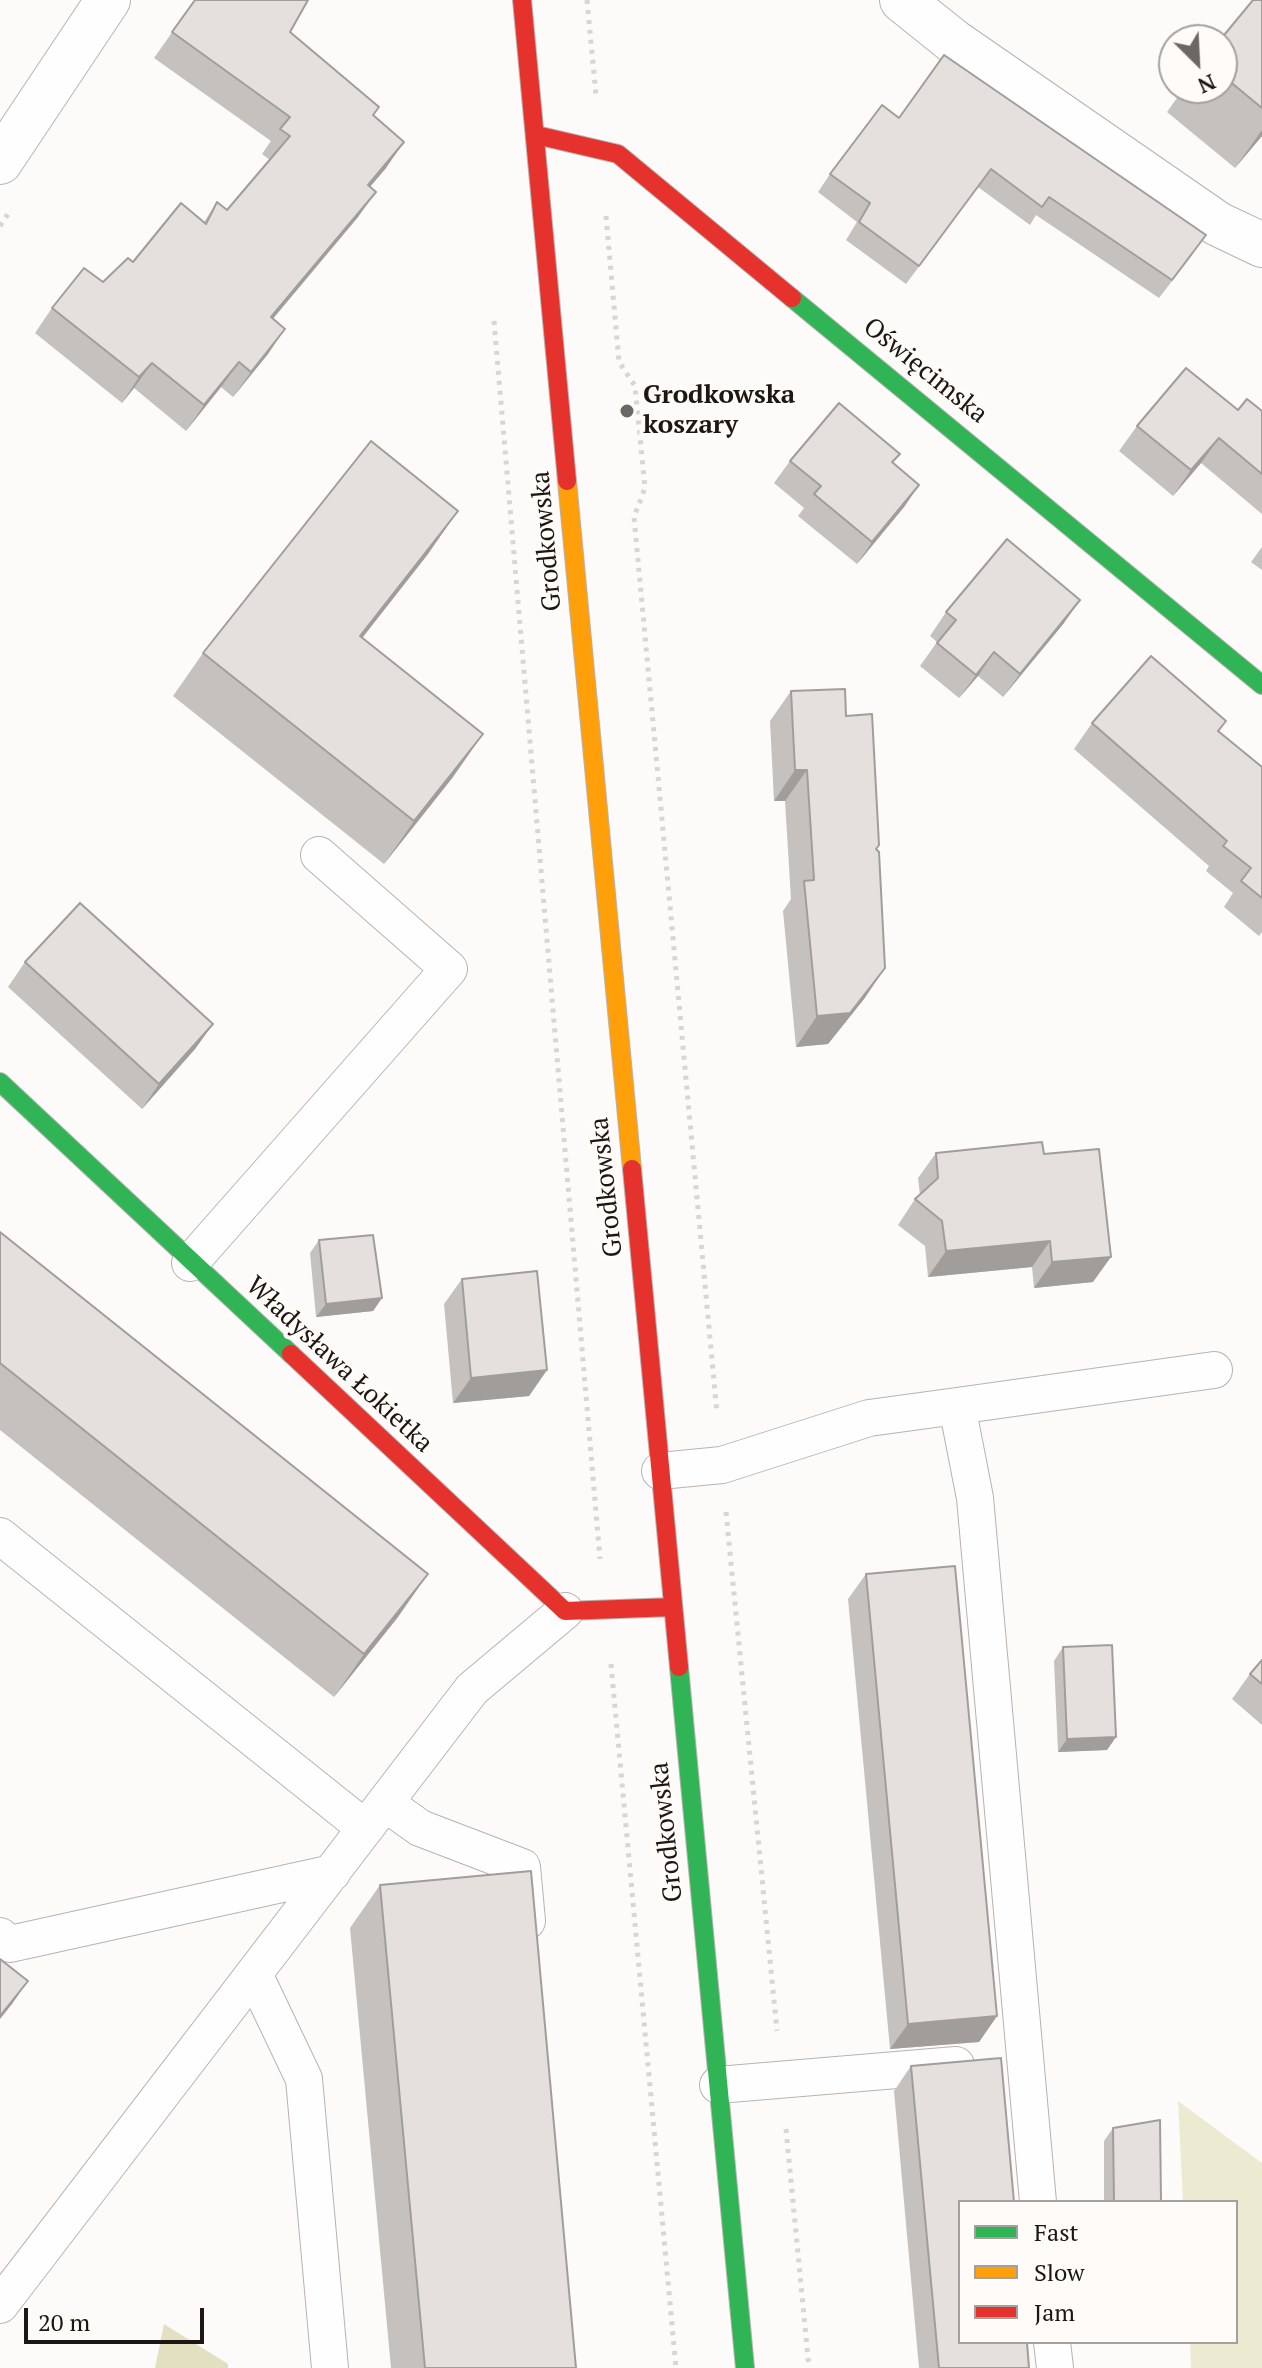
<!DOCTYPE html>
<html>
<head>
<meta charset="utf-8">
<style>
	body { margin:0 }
	#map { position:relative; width:1262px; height:2368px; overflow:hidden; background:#fdfbfa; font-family:"PT Serif",serif }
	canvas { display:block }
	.legend { position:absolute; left:958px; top:2200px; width:280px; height:144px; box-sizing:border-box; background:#fefbf9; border:2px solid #a4a09d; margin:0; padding:10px 14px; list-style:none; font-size:24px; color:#1d1714 }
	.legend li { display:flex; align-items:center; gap:16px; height:40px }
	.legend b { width:40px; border:2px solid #a4a09d }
	.north { position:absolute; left:1158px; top:24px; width:80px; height:80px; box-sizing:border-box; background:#fefbf9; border:2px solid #a4a09d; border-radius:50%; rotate:156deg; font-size:22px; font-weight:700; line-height:32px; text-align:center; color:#1d1714 }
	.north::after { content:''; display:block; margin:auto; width:28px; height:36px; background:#6b6764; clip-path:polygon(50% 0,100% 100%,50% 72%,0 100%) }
	.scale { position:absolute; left:24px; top:2308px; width:180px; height:36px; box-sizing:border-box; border:4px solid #1d1714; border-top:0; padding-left:10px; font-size:24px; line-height:28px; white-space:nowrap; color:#1d1714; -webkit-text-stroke:6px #fefbf9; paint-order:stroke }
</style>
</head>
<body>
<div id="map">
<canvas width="1262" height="2368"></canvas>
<ul class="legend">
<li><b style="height:10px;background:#30b455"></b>Fast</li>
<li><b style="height:10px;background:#ff9f0a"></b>Slow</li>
<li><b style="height:10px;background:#e5322d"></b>Jam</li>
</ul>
<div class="north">N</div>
<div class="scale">20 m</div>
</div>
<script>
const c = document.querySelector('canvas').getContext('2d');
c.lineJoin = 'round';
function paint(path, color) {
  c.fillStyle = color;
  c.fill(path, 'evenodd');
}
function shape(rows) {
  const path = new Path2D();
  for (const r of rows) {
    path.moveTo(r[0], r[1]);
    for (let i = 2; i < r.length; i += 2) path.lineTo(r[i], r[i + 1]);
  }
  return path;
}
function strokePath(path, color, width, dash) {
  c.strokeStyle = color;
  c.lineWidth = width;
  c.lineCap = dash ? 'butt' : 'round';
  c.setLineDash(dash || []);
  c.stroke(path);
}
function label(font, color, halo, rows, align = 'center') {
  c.font = font + ' "PT Serif",serif';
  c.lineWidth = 8;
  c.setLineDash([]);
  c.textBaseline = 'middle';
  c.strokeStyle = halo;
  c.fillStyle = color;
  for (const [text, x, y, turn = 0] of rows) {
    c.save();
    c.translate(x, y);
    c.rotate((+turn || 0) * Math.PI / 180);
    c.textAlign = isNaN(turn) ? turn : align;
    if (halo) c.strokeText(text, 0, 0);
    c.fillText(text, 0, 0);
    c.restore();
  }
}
const green = shape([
	[1178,2101,1262,2163,1262,2368,1191,2368,1190,2342,1236,2342,1236,2202,1183,2202]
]);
const forest = shape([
	[164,2324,228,2364,228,2368,155,2368]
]);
const path = shape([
	[587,0,596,95],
	[606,216,619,362,635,386,645,488,634,517,717,1414],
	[0,226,8,214],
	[494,321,600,1559],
	[726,1512,777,2031],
	[611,1664,676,2368],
	[786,2129,809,2368]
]);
const lane = shape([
	[190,1263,449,969,319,855],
	[957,1406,1214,1370],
	[660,1471,722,1465,869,1418,957,1406,975,1498,1038,2202],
	[0,1536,365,1828],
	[385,1803,420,1828,522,1867,527,1921],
	[0,1936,10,1944,332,1873],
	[254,1974,304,2079,330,2368],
	[718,2085,956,2065],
	[0,2305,472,1689,565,1611],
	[1052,2342,1055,2368]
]);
const street = shape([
	[902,0,953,41,1218,224,1262,245],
	[0,162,108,0]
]);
const fast = shape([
	[792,298,1262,685],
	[0,1082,291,1354],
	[679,1667,745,2368]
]);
const slow = shape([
	[567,481,632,1169]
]);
const jam = shape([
	[522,0,567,481],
	[536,135,618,154,792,298],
	[632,1169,679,1667],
	[291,1354,565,1611,673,1607]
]);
const wall = shape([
	[195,0,290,32,374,116,386,168,370,187,358,217,273,319,268,354,233,397,221,387,186,431,134,388,122,403,35,333,52,308,103,282,133,262,204,222,217,202,227,210,270,160,262,154,271,141,154,58],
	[1262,0,1262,136,1235,168,1167,112,1184,88,1222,88,1222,40],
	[899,118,1193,254,1159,298,1036,215,1030,225,978,187,906,284,846,240,857,222,818,192,830,174],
	[1238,410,1262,411,1262,514,1201,463,1173,496,1119,451,1137,426],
	[900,454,893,463,919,485,904,507,857,564,798,516,804,508,774,483,790,461],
	[1262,547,1262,570,1251,562],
	[428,554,362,638,453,777,384,864,173,696,203,653],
	[946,612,1064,623,1003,697,978,676,959,698,920,666,937,642,930,636],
	[791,691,846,716,876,849,885,968,864,999,828,1044,796,1047,783,911,791,899,785,801,774,801,770,721],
	[1226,721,1219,732,1262,767,1262,932,1259,936,1224,907,1233,893,1206,871,1209,866,1074,749,1092,723],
	[25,962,213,1024,195,1049,142,1109,8,987],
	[936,1153,1044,1154,1093,1282,1034,1288,1032,1267,928,1277,925,1246,898,1225,915,1199,920,1195,918,1178],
	[0,1232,398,1617,334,1697,0,1430],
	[319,1240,382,1298,373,1311,316,1317,310,1253],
	[462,1279,547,1370,529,1396,453,1403,444,1304],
	[866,1574,997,2016,979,2042,890,2049,848,1599],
	[1063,1647,1116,1737,1107,1750,1058,1752,1054,1661],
	[1262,1660,1262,1725,1232,1699,1250,1674],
	[380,1885,576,2368,391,2368,350,1928],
	[911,2066,1029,2368,919,2368,894,2091],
	[1113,2128,1161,2202,1104,2202,1104,2141]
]);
const shadedWall = shape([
	[1262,130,1262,136,1235,168],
	[404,142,386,168,350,210,368,185],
	[376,192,358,217,253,342,271,317],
	[285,329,268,354,233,397,251,372],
	[239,362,221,387,186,431,204,405],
	[152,363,134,388,122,403,139,377],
	[1219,438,1201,463,1173,496,1191,470],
	[919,485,904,507,857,564,872,542],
	[458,511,428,554,330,679,360,636],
	[1080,600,1064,623,1003,697,1020,674],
	[994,652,978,676,959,698,976,675],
	[483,734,453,777,384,864,414,821],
	[795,770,807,770,785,801,774,801],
	[885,968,864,999,828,1044,796,1047,817,1016],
	[213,1024,195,1049,142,1109,159,1084],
	[1050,1241,1032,1267,928,1277,946,1251],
	[1111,1257,1093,1282,1034,1288,1052,1262],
	[382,1298,373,1311,316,1317,326,1304],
	[547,1370,529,1396,453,1403,471,1378],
	[428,1574,398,1617,334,1697,364,1654],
	[1116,1737,1107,1750,1058,1752,1067,1739],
	[28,1981,12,2004,0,2019,0,2016],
	[997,2016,979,2042,890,2049,908,2024]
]);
const building = shape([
	[195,0,308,0,290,32,379,107,373,115,404,142,368,185,376,192,271,317,285,329,251,372,239,362,204,405,152,363,139,377,52,308,84,268,103,282,128,258,133,262,181,203,206,224,217,202,227,210,290,136,280,129,290,117,172,32,195,0],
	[1253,0,1262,0,1262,108,1222,75,1222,40,1220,40,1253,0],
	[944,55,1206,235,1172,280,1049,197,1042,207,991,169,919,266,859,222,870,203,830,174,882,105,899,118,944,55],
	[1186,368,1238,410,1247,399,1262,411,1262,474,1219,438,1191,470,1137,426,1186,368],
	[839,403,900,454,892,462,919,485,872,542,814,494,821,486,790,461,839,403],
	[371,441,458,511,360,636,483,734,414,821,203,653,371,441],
	[1007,539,1080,600,1020,674,994,652,976,675,937,643,956,620,946,612,1007,539],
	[1151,656,1226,721,1218,731,1262,767,1262,898,1241,881,1251,868,1223,846,1227,841,1092,723,1151,656],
	[845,689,846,716,872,714,879,845,876,849,879,852,885,968,850,1013,817,1016,804,881,814,880,807,770,795,770,791,691,845,689],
	[80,903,213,1024,159,1084,25,962,80,903],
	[1042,1142,1044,1154,1099,1149,1111,1257,1052,1262,1050,1241,946,1251,942,1221,915,1199,938,1178,936,1153,1042,1142],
	[0,1232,428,1574,364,1654,0,1363,0,1232],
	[373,1235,382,1298,326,1304,319,1240,373,1235],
	[537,1271,547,1370,471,1378,462,1279,537,1271],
	[955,1566,997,2016,908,2024,866,1574,955,1566],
	[1112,1645,1116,1737,1067,1739,1063,1647,1112,1645],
	[1262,1660,1262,1684,1250,1674,1262,1660],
	[531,1871,576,2368,425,2368,380,1885,531,1871],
	[0,1959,28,1981,0,2016,0,1959],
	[1001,2058,1014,2202,960,2202,960,2342,1027,2342,1029,2368,939,2368,911,2066,1001,2058],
	[1160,2120,1161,2202,1114,2202,1113,2128,1160,2120]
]);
const markers = [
	[627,411,8,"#6b6764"]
];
const streetNames = [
	["Oświęcimska",925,371,39],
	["Grodkowska",547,541,-95],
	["Grodkowska",607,1187,-96],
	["Władysława Łokietka",339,1365,43],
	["Grodkowska",667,1832,-96]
];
const poiNames = [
	["Grodkowska",643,396],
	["koszary",643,426]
];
paint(green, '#ecebd1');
paint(forest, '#e2e0c0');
strokePath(lane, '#b7b3b1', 38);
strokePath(street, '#b7b3b1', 46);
strokePath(fast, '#b7b3b1', 20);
strokePath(slow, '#b7b3b1', 20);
strokePath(jam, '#b7b3b1', 20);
strokePath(path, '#d7d6d5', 5, [4, 6]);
strokePath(lane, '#fffefe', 36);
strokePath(street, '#fffefe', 44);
strokePath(fast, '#30b455', 18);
strokePath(slow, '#ff9f0a', 18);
strokePath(jam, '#e5322d', 18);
paint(wall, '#c5c1bf');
paint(shadedWall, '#a09d9b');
paint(building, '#e5e0de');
strokePath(building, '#a09d9b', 2);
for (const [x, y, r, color] of markers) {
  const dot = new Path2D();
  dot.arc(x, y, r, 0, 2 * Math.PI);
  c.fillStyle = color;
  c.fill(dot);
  strokePath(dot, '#fefbf9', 3);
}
label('26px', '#1d1714', '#fefbf9', streetNames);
label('bold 26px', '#1d1714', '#fefbf9', poiNames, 'left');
</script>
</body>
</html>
